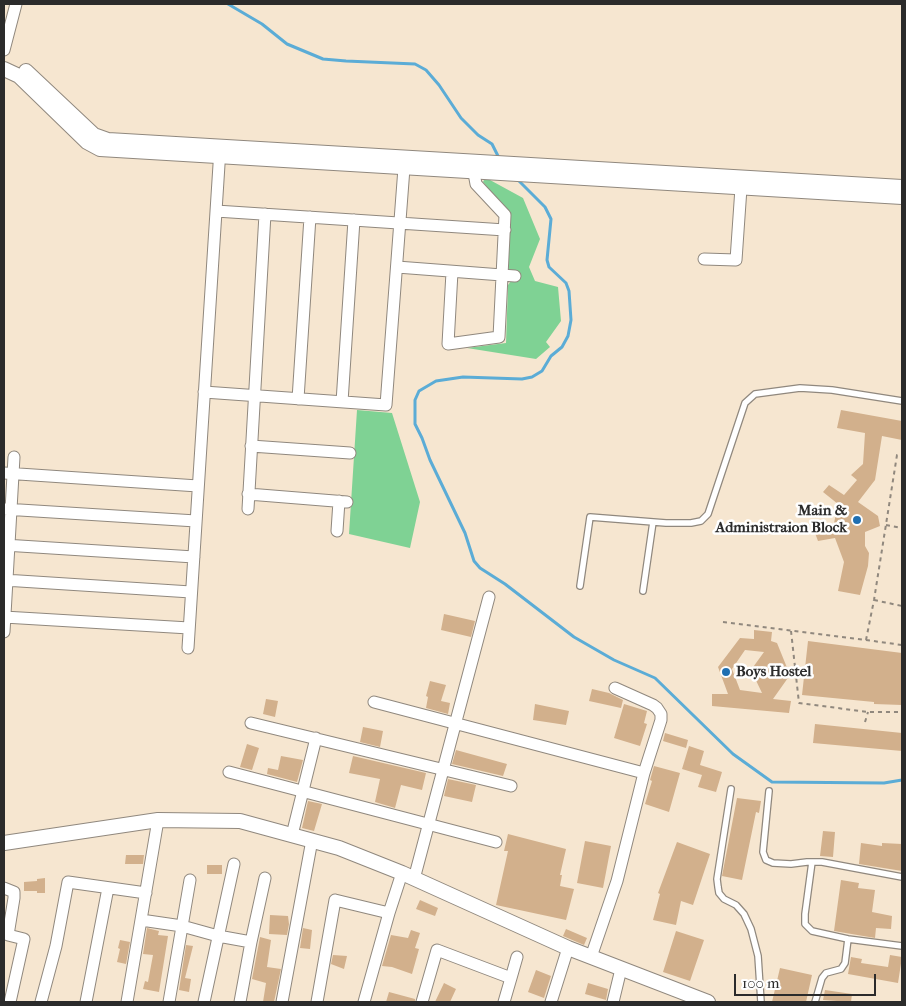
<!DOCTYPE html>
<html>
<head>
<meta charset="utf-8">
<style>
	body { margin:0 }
	#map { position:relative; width:906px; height:1006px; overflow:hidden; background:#f6e6d0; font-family:"IM FELL French Canon",serif }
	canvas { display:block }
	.frame { position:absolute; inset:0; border:5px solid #2b2b2b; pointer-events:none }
	.scale { position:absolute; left:734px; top:974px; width:142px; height:22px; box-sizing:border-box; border:2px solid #2b2b2b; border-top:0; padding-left:6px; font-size:15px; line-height:18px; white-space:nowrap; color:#2b2b2b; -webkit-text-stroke:4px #fff; paint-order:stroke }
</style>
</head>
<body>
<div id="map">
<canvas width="906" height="1006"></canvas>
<div class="frame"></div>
<div class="scale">100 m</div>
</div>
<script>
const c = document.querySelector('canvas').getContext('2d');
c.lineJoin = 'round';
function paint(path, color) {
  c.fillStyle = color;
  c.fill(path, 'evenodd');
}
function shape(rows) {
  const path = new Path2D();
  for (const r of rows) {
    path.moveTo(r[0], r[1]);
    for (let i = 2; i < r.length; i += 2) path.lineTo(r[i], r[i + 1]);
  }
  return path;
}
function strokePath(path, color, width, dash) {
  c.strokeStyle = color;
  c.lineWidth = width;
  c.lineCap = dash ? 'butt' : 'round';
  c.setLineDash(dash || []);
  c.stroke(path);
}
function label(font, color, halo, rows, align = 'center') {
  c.font = font + ' "IM FELL French Canon",serif';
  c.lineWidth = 5;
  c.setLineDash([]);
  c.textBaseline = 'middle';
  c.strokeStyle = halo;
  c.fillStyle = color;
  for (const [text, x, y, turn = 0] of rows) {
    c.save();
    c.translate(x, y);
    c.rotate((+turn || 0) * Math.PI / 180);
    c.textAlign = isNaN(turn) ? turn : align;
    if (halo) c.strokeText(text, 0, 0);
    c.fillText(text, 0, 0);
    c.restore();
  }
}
const green = shape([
	[484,180,490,180,523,198,540,239,529,267,535,281,558,287,561,321,546,342,550,347,536,359,467,348,506,343,508,285,511,281,508,268,509,213,483,182],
	[357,410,392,413,420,502,410,548,349,534]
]);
const stream = shape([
	[228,4,262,24,287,44,323,59,346,61,415,64,426,70,439,85,461,118,478,135,492,144,499,158],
	[516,178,545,207,551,219,547,260,549,267,566,283,569,291,571,320,568,336,562,347,551,356,542,371,532,377,522,379,463,377,436,381,419,391,415,400,415,424,422,438,430,460,465,533,474,561,480,568,505,584,574,637,614,660,655,678,733,754,772,782,884,783,902,780]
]);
const building = shape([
	[841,410,902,421,902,440,882,436,875,480,858,502,878,516,880,526,865,532,865,546,869,553,868,566,860,595,838,591,844,562,835,538,818,541,815,533,833,528,838,504,823,492,829,485,844,495,857,480,851,475,863,464,865,433,837,428],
	[444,614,475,621,471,637,441,630],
	[754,630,772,632,771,641,777,643,790,675,773,699,791,701,789,713,712,706,712,694,728,694,718,667,740,638,754,639],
	[745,650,764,652,751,670,762,693,740,690,732,669],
	[808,641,902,653,902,705,874,704,874,702,802,695],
	[430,681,446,685,441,701,450,703,448,714,426,708,428,697,426,696],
	[592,689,609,693,623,700,621,708,589,701],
	[266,699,278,701,275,717,263,714],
	[535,704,569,711,566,725,533,720],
	[624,704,647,711,644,723,647,724,640,746,614,738],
	[815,724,902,733,902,751,813,743],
	[363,727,383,731,380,747,360,742],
	[665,733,688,740,686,748,663,741],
	[247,744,259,748,252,770,240,767],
	[689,746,704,751,700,765,722,772,716,792,698,787,702,775,682,769],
	[456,750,507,764,503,776,452,764],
	[281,756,303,760,297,782,267,774,268,768,278,770],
	[353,756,426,773,422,790,401,785,395,808,375,802,380,779,349,773],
	[654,766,680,773,669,812,645,804,652,781,650,780],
	[448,779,476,785,472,802,444,796],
	[737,798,761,801,759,813,756,812,742,880,722,876],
	[308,801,322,804,314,831,302,828],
	[823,831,835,832,833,857,820,856],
	[508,834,566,849,560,875,562,875,560,886,574,889,566,920,496,905,508,851,504,851],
	[585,841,611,846,603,888,577,883],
	[677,842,710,854,693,905,681,901,676,925,653,920,660,894,658,893],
	[861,843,882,846,882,843,902,844,902,871,859,864],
	[126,855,144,855,143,864,125,864],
	[207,865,222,865,222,874,207,874],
	[45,878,45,893,37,893,37,891,24,891,24,882,37,881,37,879],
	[841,880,859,883,858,888,875,890,872,912,892,916,891,929,876,928,875,938,834,931],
	[420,900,438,908,435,916,416,909],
	[270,915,288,916,289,924,287,935,269,934],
	[147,928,159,931,158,935,168,936,159,992,143,989,145,981,148,982,153,955,143,954],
	[303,928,312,930,310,949,300,948],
	[566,929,587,938,584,945,563,936],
	[411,930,420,933,415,948,419,949,412,974,392,967,382,966,391,935,408,938],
	[676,931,704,940,690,981,663,972],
	[260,937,271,940,267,967,281,969,274,1002,263,1002,266,983,252,979],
	[120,940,130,942,126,964,117,962,120,949,118,948],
	[186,945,193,946,185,978,191,979,189,992,179,990],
	[333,955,347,956,344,969,331,964],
	[890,955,902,957,898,983,848,974,851,957,862,959,861,963,888,967],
	[780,968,812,975,806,1002,772,1002],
	[536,970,551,976,544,998,528,992],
	[444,983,456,989,450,1002,435,1002],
	[588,983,608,989,606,1000,585,994],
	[825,990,852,994,851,1002,823,1000],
	[389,992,415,999,415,1002,386,1002]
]);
const path = shape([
	[886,525,902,528],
	[874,600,902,606],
	[723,622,866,640,874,600,897,455,902,456],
	[791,631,799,703,868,712,902,712],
	[866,640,902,645],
	[865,722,868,712]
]);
const service = shape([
	[580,586,590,517,666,523,691,523,701,521,708,514,745,403,755,394,800,388,832,390,902,401],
	[643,591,653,522],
	[731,789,717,879,718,887,719,893,724,899,736,905,744,914,751,929,758,956,761,1002],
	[769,791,763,852,766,860,773,863,791,864,807,862,822,862,902,877],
	[812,862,805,914,805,924,812,931,848,939,902,946],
	[815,1002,822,978,826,973,841,969,845,963,848,939]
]);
const minor = shape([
	[4,50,16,4],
	[216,211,505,230],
	[704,259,736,260,741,188],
	[397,267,515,276],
	[452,272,448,344,499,337,505,215,476,184,474,173],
	[204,392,386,405,404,168],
	[298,399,310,217],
	[342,402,354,220],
	[251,446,350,453],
	[4,473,198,486],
	[248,494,347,502],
	[4,509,196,521],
	[248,509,265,214],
	[337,531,339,501],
	[4,545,194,557],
	[4,580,191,592],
	[4,617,189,628],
	[4,632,14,457],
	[188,648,220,149],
	[374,702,644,773],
	[251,723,511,786],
	[229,772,496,842],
	[292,835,316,738],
	[414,879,489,597],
	[4,888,14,892,14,898,8,935,24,939,10,1002],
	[141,920,182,926,218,936,251,942,265,878],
	[591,957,617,881,644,773,661,720,661,714,657,708,653,705,615,688],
	[511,978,517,957],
	[41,1002,56,946,68,882,146,893],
	[86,1002,108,888],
	[127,1002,158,820],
	[169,1002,190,880],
	[204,1002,234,864],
	[240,1002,251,942],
	[282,1002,312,840],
	[317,1002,335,900,389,913],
	[364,1002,389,913,402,873],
	[422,1002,437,950,511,978,504,1002],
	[551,1002,568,948],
	[613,1002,621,969]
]);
const tertiary = shape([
	[4,69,19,76,87,142,100,149,902,197],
	[26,71,94,135,108,140,902,187],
	[4,843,158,820,240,821,339,848,402,873,568,948,708,1002]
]);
const markers = [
	[857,520,5,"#1f6fb2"],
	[726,672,5,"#1f6fb2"]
];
const poiNames = [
	["Main &",847,511],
	["Administraion Block",847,528],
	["Boys Hostel",736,672,"left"]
];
paint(green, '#7fd294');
strokePath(stream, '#5bacd6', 3);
paint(building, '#d2b08c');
strokePath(service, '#90887e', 8);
strokePath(minor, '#90887e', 13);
strokePath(tertiary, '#90887e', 16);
strokePath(path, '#90887e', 2, [4, 4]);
strokePath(service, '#fff', 5.5);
strokePath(minor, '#fff', 11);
strokePath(tertiary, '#fff', 14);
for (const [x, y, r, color] of markers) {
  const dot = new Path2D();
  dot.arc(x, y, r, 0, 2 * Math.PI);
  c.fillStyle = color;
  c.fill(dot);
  strokePath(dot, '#fff', 2);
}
label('bold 15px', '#2b2b2b', '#fff', poiNames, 'right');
</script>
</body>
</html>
